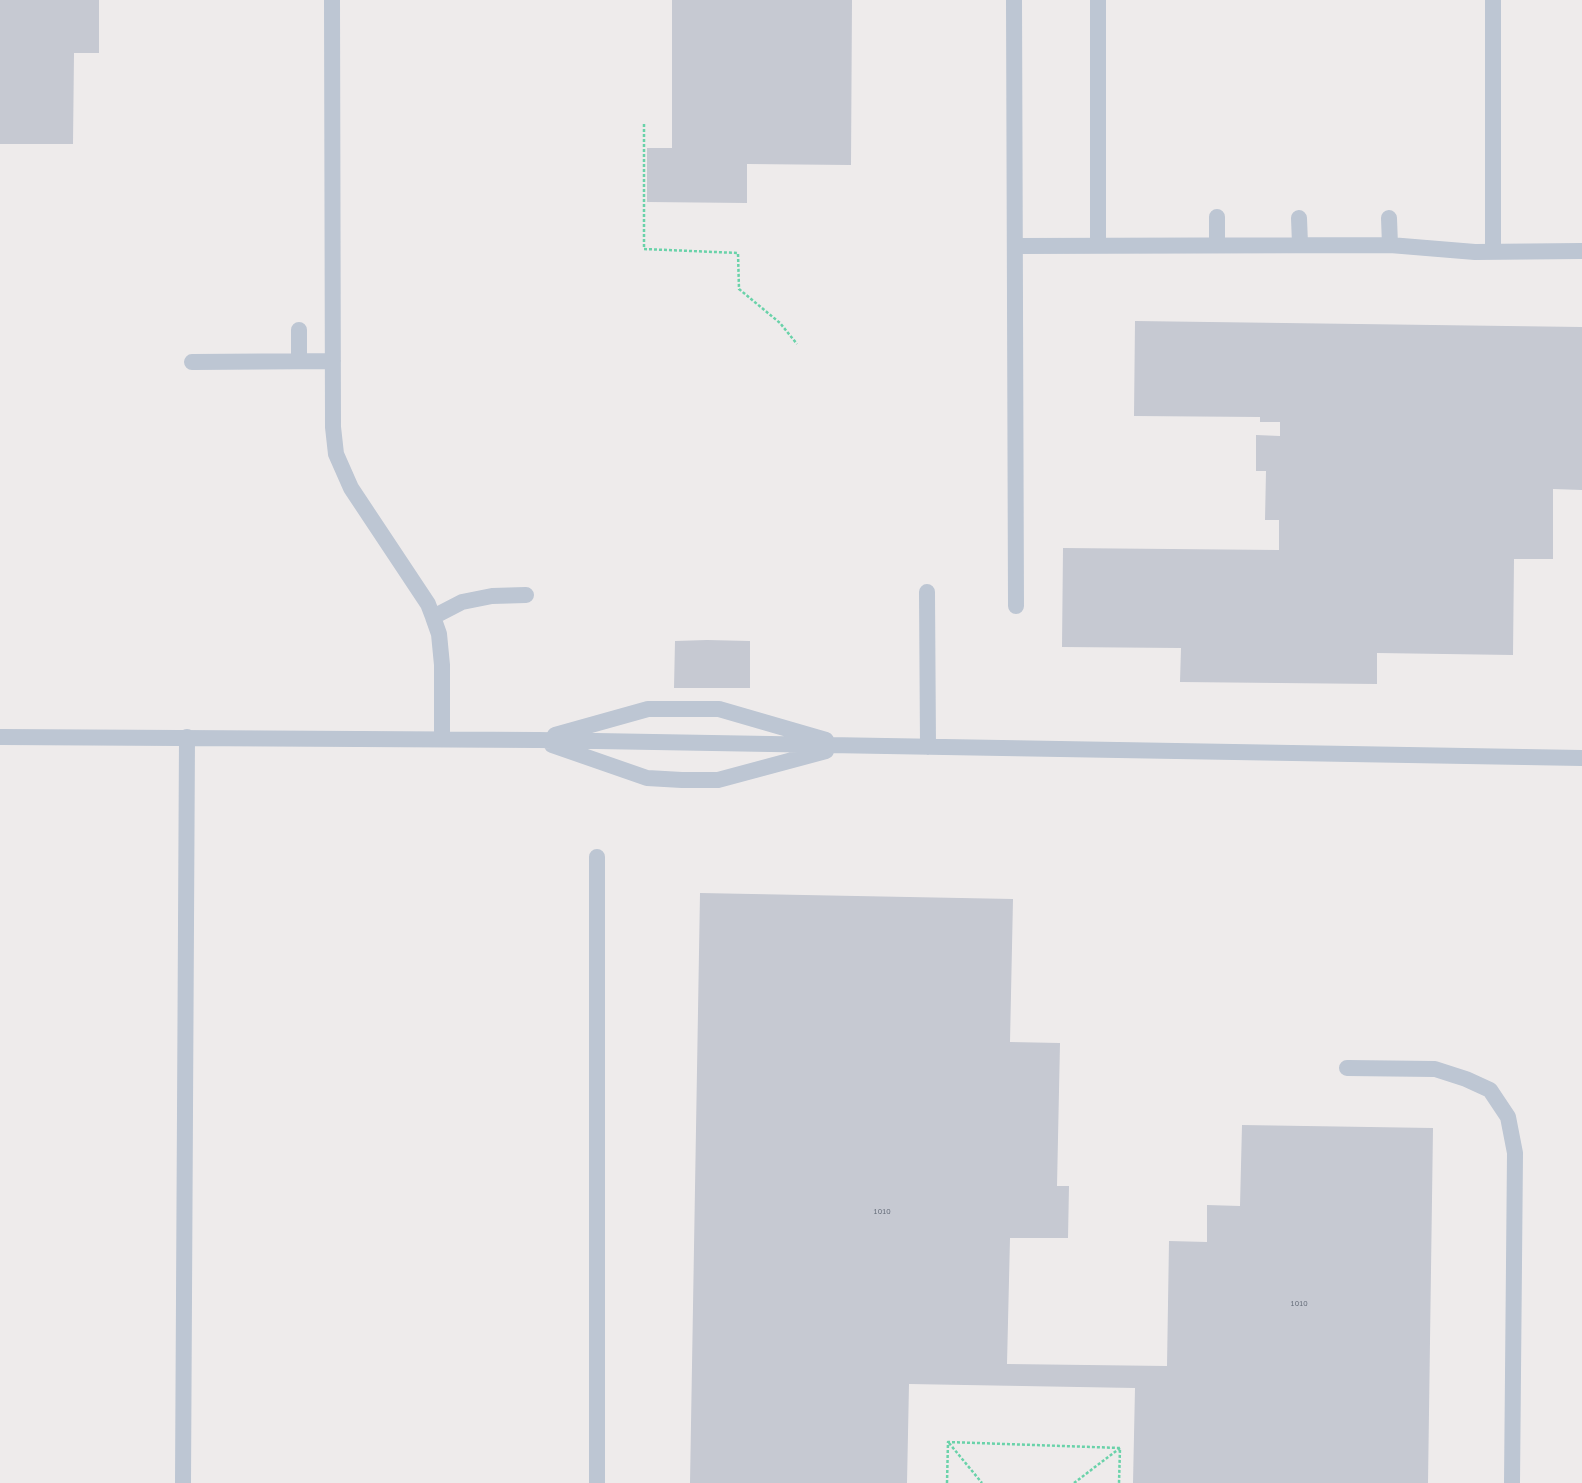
<!DOCTYPE html>
<html>
<head>
<meta charset="utf-8">
<style>
	body { margin:0 }
	canvas { display:block; background:#eeebeb }
</style>
</head>
<body>
<canvas width="1582" height="1483"></canvas>
<script>
const c = document.querySelector('canvas').getContext('2d');
c.lineJoin = 'round';
function paint(path, color) {
  c.fillStyle = color;
  c.fill(path, 'evenodd');
}
function shape(rows) {
  const path = new Path2D();
  for (const r of rows) {
    path.moveTo(r[0], r[1]);
    for (let i = 2; i < r.length; i += 2) path.lineTo(r[i], r[i + 1]);
  }
  return path;
}
function strokePath(path, color, width, dash) {
  c.strokeStyle = color;
  c.lineWidth = width;
  c.lineCap = dash ? 'butt' : 'round';
  c.setLineDash(dash || []);
  c.stroke(path);
}
function label(font, color, halo, rows, align = 'center') {
  c.font = font + ' "PT Sans",sans-serif';
  c.lineWidth = 3;
  c.setLineDash([]);
  c.textBaseline = 'middle';
  c.strokeStyle = halo;
  c.fillStyle = color;
  for (const [text, x, y, turn = 0] of rows) {
    c.save();
    c.translate(x, y);
    c.rotate((+turn || 0) * Math.PI / 180);
    c.textAlign = isNaN(turn) ? turn : align;
    if (halo) c.strokeText(text, 0, 0);
    c.fillText(text, 0, 0);
    c.restore();
  }
}
const building = shape([
	[0,0,99,0,99,53,74,53,73,144,0,144],
	[672,0,852,0,851,165,747,164,747,203,647,202,647,148,672,148],
	[1135,321,1582,327,1582,490,1553,489,1553,559,1514,559,1513,655,1377,653,1377,684,1180,682,1181,648,1062,647,1063,548,1279,550,1279,520,1265,520,1266,471,1256,471,1256,435,1280,436,1280,422,1260,422,1260,417,1134,416],
	[707,640,750,641,750,688,674,688,675,641],
	[700,893,1013,899,1010,1042,1060,1043,1057,1186,1069,1186,1068,1238,1010,1238,1007,1364,1167,1366,1169,1241,1207,1242,1207,1205,1240,1206,1242,1125,1433,1128,1428,1483,1133,1483,1135,1388,909,1384,907,1483,690,1483]
]);
const path = shape([
	[644,124,644,249,738,253,739,289,780,323,797,344],
	[949,1443,982,1483],
	[947,1483,948,1442,1120,1448,1119,1483],
	[1074,1483,1120,1448]
]);
const service = shape([
	[332,0,333,427,336,454,351,488,428,604,433,617,439,634,442,665,442,739],
	[1014,0,1016,606],
	[1098,0,1098,246],
	[1217,217,1217,245],
	[1299,218,1300,244],
	[1389,218,1390,245],
	[1016,246,1390,245,1475,252,1582,251],
	[1493,251,1493,0],
	[299,330,299,361],
	[192,362,333,361],
	[927,592,928,747],
	[433,617,462,602,492,596,526,595],
	[555,735,648,709,719,709,826,740],
	[0,737,538,740,1582,758],
	[552,745,647,778,682,780,718,780,826,751],
	[597,857,597,1483],
	[1347,1068,1435,1069,1466,1079,1490,1090,1508,1117,1515,1153,1512,1483],
	[183,1483,187,737]
]);
const numberNames = [
	["1010",882,1212],
	["1010",1299,1304]
];
paint(building, '#c6c9d2');
strokePath(path, '#69d2a9', 2.5, [3, 2]);
strokePath(service, '#bdc6d3', 16);
label('8px', '#636b78', null, numberNames);
</script>
</body>
</html>
